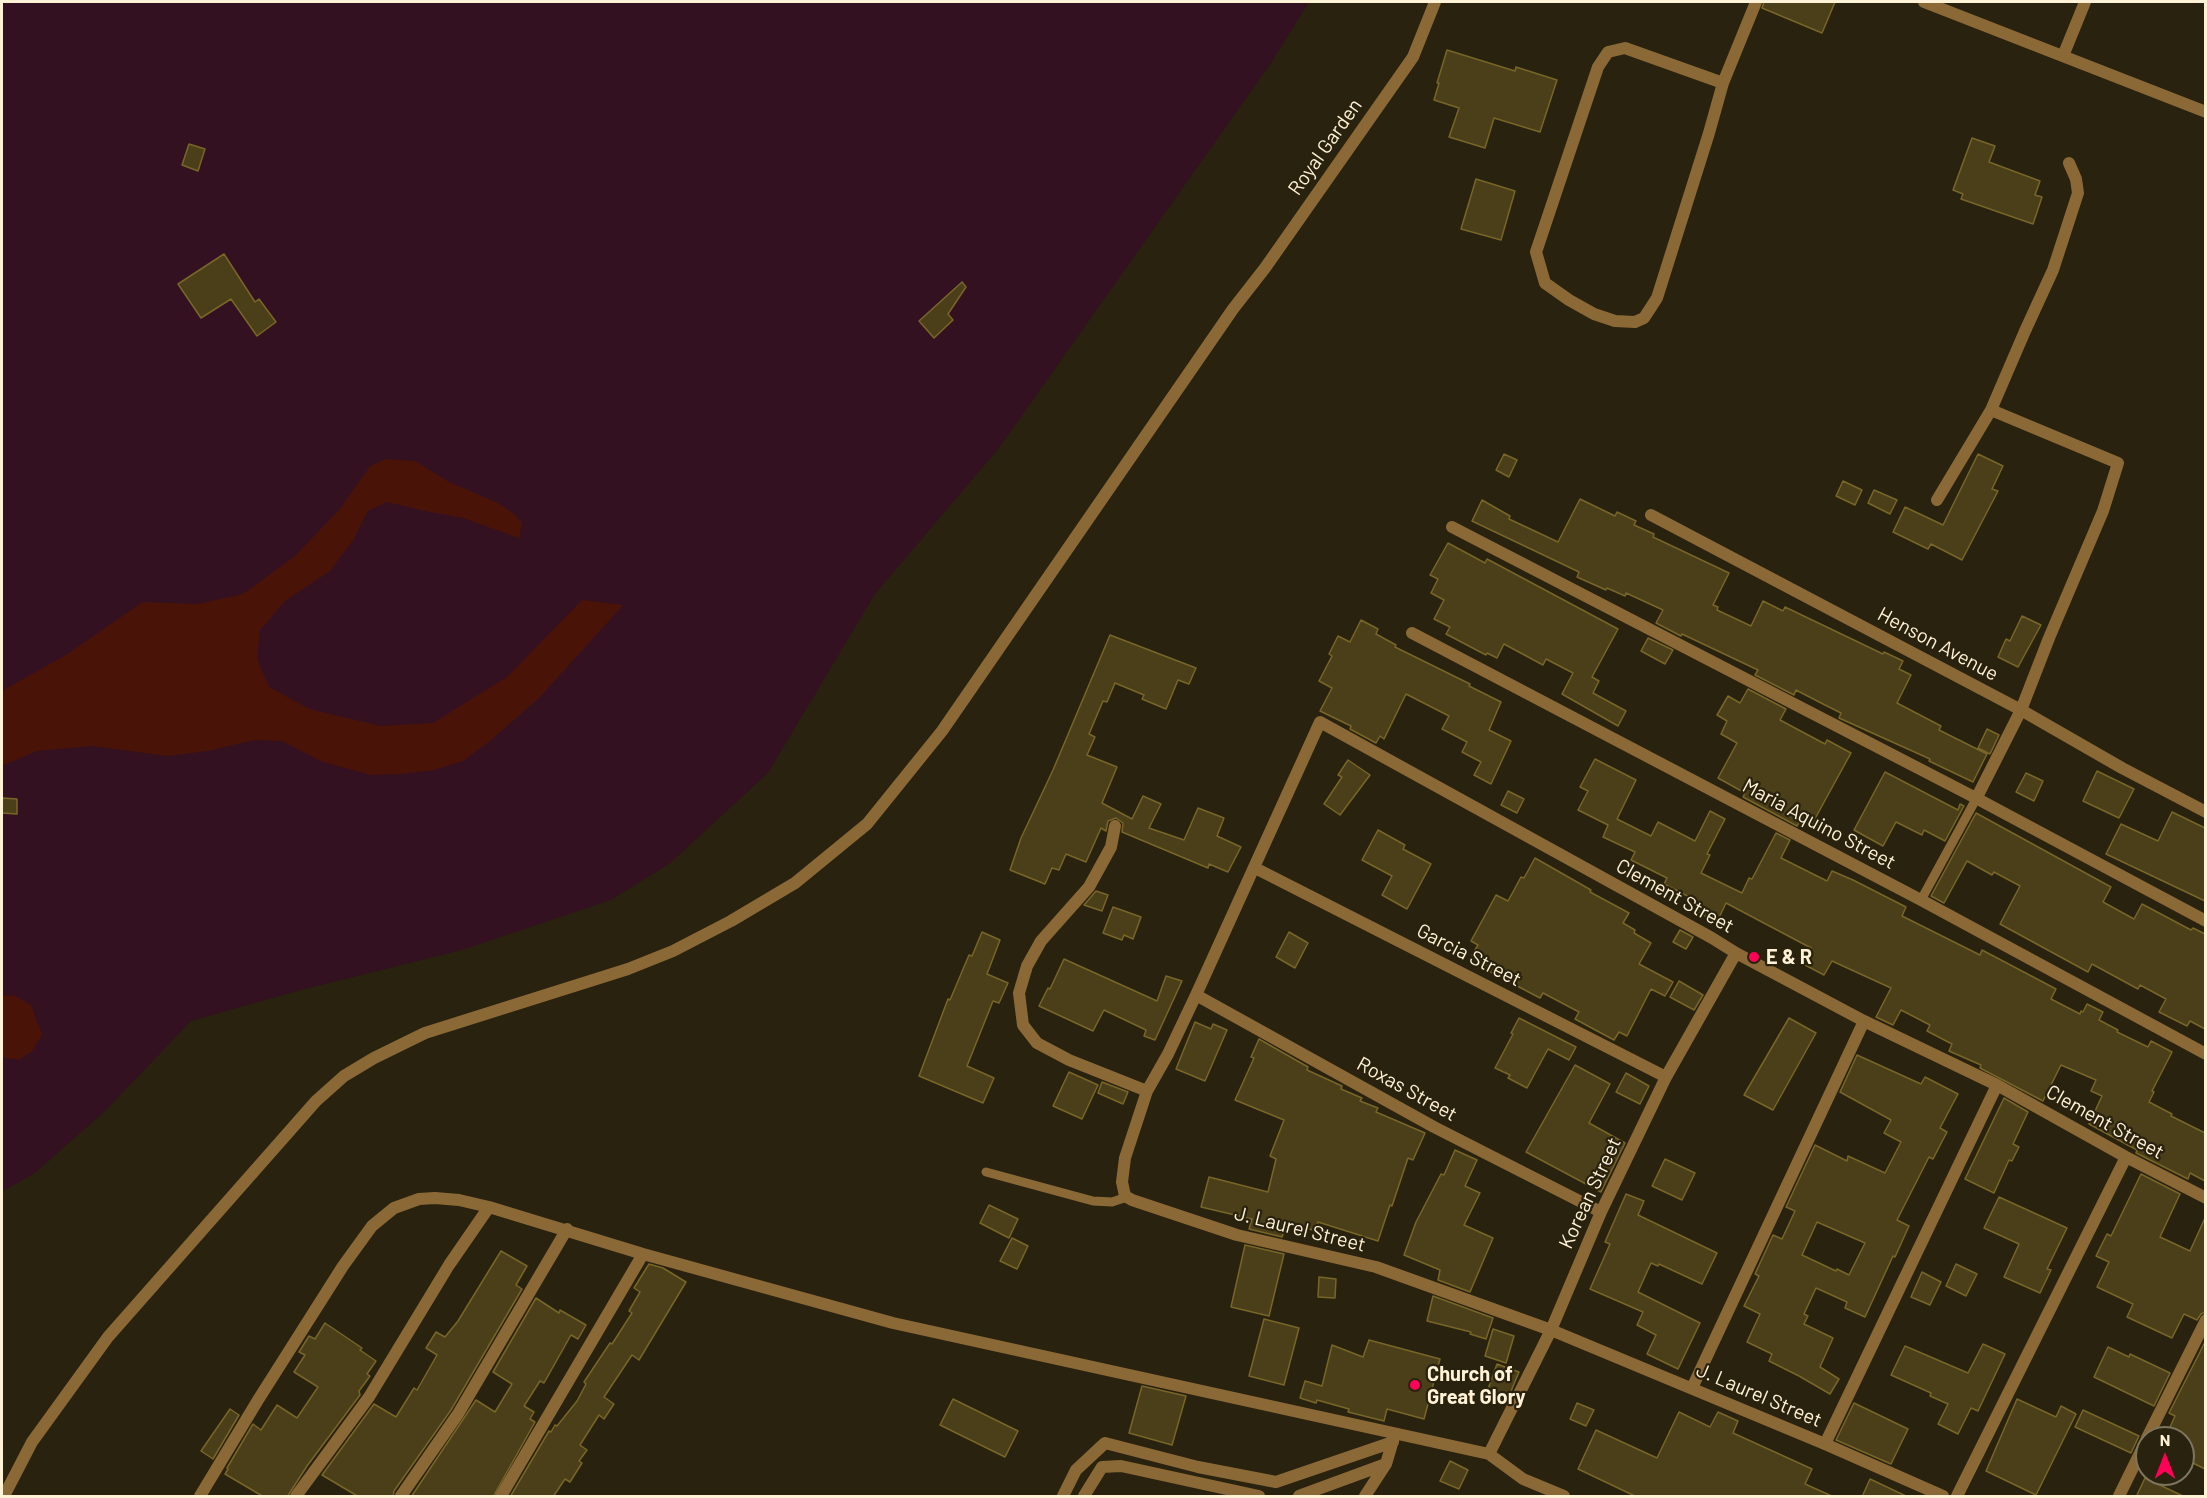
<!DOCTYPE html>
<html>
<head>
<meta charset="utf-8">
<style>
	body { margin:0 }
	#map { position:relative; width:2207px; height:1498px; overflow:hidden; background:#29220e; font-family:Barlow,sans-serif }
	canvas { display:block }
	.frame { position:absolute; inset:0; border:3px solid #fff2d6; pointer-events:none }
	.north { position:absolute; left:2135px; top:1426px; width:60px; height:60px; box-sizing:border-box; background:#29220e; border:2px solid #7f755e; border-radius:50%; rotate:0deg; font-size:16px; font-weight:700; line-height:24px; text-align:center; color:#fff2d6 }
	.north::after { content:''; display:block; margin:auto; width:21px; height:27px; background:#ff0257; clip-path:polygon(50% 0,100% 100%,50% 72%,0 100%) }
</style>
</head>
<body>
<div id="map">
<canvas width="2207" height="1498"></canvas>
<div class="frame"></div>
<div class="north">N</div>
</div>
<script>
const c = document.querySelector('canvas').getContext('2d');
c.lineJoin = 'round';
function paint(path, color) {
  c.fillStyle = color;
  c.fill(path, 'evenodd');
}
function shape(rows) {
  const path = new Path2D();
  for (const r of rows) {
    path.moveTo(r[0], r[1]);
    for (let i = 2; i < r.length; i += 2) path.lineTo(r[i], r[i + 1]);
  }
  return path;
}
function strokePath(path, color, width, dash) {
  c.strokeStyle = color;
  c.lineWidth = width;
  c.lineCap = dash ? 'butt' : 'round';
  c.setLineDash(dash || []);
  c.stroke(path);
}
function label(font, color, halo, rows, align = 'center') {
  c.font = font + ' Barlow,sans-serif';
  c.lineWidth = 4.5;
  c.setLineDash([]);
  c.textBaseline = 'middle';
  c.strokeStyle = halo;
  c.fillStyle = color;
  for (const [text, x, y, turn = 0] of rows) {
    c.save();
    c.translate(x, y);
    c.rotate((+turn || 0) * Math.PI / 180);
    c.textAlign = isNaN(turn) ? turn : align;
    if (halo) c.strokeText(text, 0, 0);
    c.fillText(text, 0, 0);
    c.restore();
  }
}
const green = shape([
	[2,2,1309,2,1271,63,999,448,875,594,768,773,669,864,611,900,462,950,305,989,191,1021,104,1112,35,1173,2,1192]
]);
const water = shape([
	[386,459,415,461,449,482,498,503,514,514,522,523,519,538,463,518,425,511,387,502,368,511,353,540,330,571,285,601,260,630,257,659,269,687,309,709,381,726,433,723,507,677,582,600,623,605,539,698,490,741,463,761,434,770,400,774,371,775,323,762,282,741,255,740,208,751,168,756,92,746,37,751,2,766,2,693,7,688,66,655,143,602,198,604,243,594,294,557,340,509,370,466],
	[2,995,15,996,31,1005,42,1035,32,1051,19,1060,2,1057]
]);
const building = shape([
	[1764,2,1835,2,1822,33,1762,8,1764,2],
	[1447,50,1515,71,1516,67,1557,80,1540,132,1494,118,1485,148,1449,137,1459,108,1434,100,1439,83,1437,83,1447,50],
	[1972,138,1995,146,1989,162,2040,181,2035,195,2042,197,2033,224,1961,199,1963,194,1953,190,1972,138],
	[189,144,205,149,198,171,182,165,189,144],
	[1476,179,1515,191,1501,240,1461,229,1476,179],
	[224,254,255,302,259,299,276,322,257,336,231,299,201,318,178,284,224,254],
	[962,282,966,287,948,314,953,320,934,338,919,321,962,282],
	[1504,454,1517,460,1509,477,1496,470,1504,454],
	[1978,454,2003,466,1992,489,1998,491,1962,560,1931,544,1928,549,1893,532,1905,507,1943,525,1978,454],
	[1843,481,1862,490,1855,505,1836,496,1843,481],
	[1874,490,1897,500,1890,514,1868,503,1874,490],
	[1580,499,1615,516,1617,512,1636,521,1634,525,1654,534,1653,537,1729,573,1713,605,1718,607,1717,610,1751,626,1763,601,1783,611,1785,607,1883,654,1884,652,1903,661,1899,669,1911,675,1897,703,1941,726,1939,730,1987,754,1973,782,1929,761,1930,759,1839,718,1841,713,1823,704,1796,690,1794,695,1755,675,1758,670,1682,634,1681,636,1656,623,1663,610,1626,593,1625,596,1607,588,1606,590,1577,577,1579,572,1472,521,1482,500,1510,516,1509,519,1558,542,1580,499],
	[1448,543,1485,563,1487,559,1618,629,1592,677,1599,681,1593,693,1626,711,1618,726,1562,694,1573,673,1546,659,1543,665,1504,644,1497,658,1487,653,1486,655,1446,634,1450,627,1434,619,1444,600,1431,593,1438,579,1430,575,1448,543],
	[2022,616,2041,625,2018,667,1998,657,2006,639,2010,641,2022,616],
	[1361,620,1378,629,1376,634,1396,645,1395,647,1470,684,1469,686,1501,702,1489,730,1511,741,1491,784,1474,775,1481,762,1462,752,1467,742,1442,729,1449,716,1406,694,1384,739,1380,736,1376,743,1350,729,1351,726,1320,711,1332,688,1319,681,1332,656,1329,654,1338,636,1350,642,1361,620],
	[1110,635,1196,668,1189,684,1178,680,1166,709,1142,699,1144,695,1115,683,1107,702,1103,701,1089,734,1095,737,1087,755,1117,767,1102,803,1132,819,1143,796,1161,804,1149,828,1184,840,1198,808,1224,818,1217,836,1241,847,1228,872,1209,864,1208,868,1122,832,1123,823,1116,818,1108,821,1106,831,1101,828,1086,862,1066,854,1059,870,1052,868,1045,884,1010,870,1021,838,1053,770,1110,635],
	[1648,638,1673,650,1665,664,1641,651,1648,638],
	[1748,689,1786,709,1780,720,1825,744,1827,740,1851,753,1811,826,1800,821,1797,826,1743,797,1745,793,1718,778,1737,743,1721,734,1727,721,1717,715,1728,696,1740,703,1748,689],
	[1987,729,1999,735,1990,754,1978,748,1987,729],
	[1595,759,1636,780,1617,819,1651,836,1658,822,1695,841,1710,811,1725,819,1707,854,1710,855,1701,873,1742,893,1749,878,1752,879,1776,833,1790,840,1781,858,1827,881,1832,871,1853,880,1906,907,1902,916,1980,955,1982,950,2056,989,2051,999,2080,1014,2081,1011,2083,1012,2087,1004,2103,1012,2099,1020,2118,1030,2117,1032,2148,1047,2151,1041,2172,1052,2152,1091,2154,1092,2149,1102,2172,1114,2171,1116,2205,1133,2205,1181,2190,1173,2188,1179,2136,1153,2137,1150,2089,1124,2102,1096,2091,1091,2096,1080,2061,1065,2043,1101,1980,1068,1981,1065,1949,1051,1952,1044,1927,1031,1930,1025,1901,1010,1893,1025,1876,1017,1891,988,1832,961,1824,975,1805,965,1811,953,1809,952,1811,948,1726,903,1717,922,1697,912,1701,903,1664,884,1667,878,1631,860,1635,852,1603,837,1608,825,1578,810,1588,791,1580,787,1595,759],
	[1348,760,1370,775,1340,815,1324,804,1342,777,1338,775,1348,760],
	[2097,771,2134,789,2119,818,2083,801,2097,771],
	[1885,772,1958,810,1960,804,1964,806,1945,841,1924,830,1922,835,1896,822,1883,846,1854,830,1885,772],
	[2026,773,2043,781,2034,801,2016,792,2026,773],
	[1508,791,1524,799,1517,813,1501,805,1508,791],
	[2,798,17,799,17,814,2,813,2,798],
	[2172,812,2205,828,2205,901,2106,854,2121,824,2158,841,2172,812],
	[1976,813,2111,887,2103,902,2134,919,2142,904,2191,930,2193,928,2205,934,2205,1029,2190,1021,2187,1026,2159,1012,2166,999,2140,985,2138,989,2092,964,2088,972,2000,924,2020,886,1994,872,1992,875,1967,861,1944,903,1931,896,1976,813],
	[1378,830,1405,845,1403,849,1431,864,1407,909,1382,895,1392,876,1362,860,1378,830],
	[1535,858,1591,890,1590,892,1629,913,1623,923,1635,930,1634,933,1651,943,1639,964,1673,982,1665,996,1651,989,1627,1036,1619,1032,1614,1040,1575,1019,1579,1012,1543,993,1540,998,1483,968,1486,963,1472,955,1478,945,1471,941,1496,895,1508,901,1521,877,1524,878,1535,858],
	[1096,891,1108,895,1102,911,1084,905,1096,891],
	[1113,907,1141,917,1133,939,1124,935,1122,940,1103,933,1113,907],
	[1680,930,1693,937,1686,949,1673,942,1680,930],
	[982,932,1000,940,987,974,1008,983,999,1003,993,1001,967,1066,994,1078,983,1103,919,1076,948,999,950,1000,969,955,972,956,982,932],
	[1289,932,1308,943,1295,968,1276,957,1289,932],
	[1064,959,1157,1001,1166,976,1182,981,1155,1040,1144,1036,1146,1030,1104,1010,1093,1031,1039,1006,1048,988,1050,989,1064,959],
	[1679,981,1703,995,1694,1010,1670,997,1679,981],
	[1519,1018,1576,1047,1569,1060,1548,1049,1527,1088,1508,1078,1510,1075,1495,1068,1513,1034,1511,1033,1519,1018],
	[1789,1018,1816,1033,1773,1110,1744,1095,1789,1018],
	[1195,1022,1211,1029,1213,1024,1227,1030,1205,1081,1176,1069,1195,1022],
	[1259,1039,1308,1067,1307,1070,1342,1086,1341,1089,1362,1098,1360,1101,1378,1108,1376,1112,1425,1133,1413,1160,1408,1158,1392,1206,1390,1205,1378,1241,1318,1222,1316,1231,1287,1222,1282,1237,1249,1229,1252,1219,1201,1207,1209,1177,1268,1192,1276,1159,1270,1156,1284,1120,1235,1100,1254,1058,1251,1057,1259,1039],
	[1857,1055,1921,1084,1925,1077,1958,1094,1940,1128,1947,1132,1933,1159,1929,1157,1897,1220,1909,1226,1895,1257,1893,1256,1865,1317,1845,1308,1847,1302,1816,1288,1804,1314,1808,1316,1804,1324,1833,1338,1820,1367,1839,1379,1830,1394,1799,1376,1769,1361,1772,1354,1747,1342,1760,1314,1744,1306,1759,1276,1755,1274,1773,1235,1782,1239,1795,1211,1786,1207,1815,1145,1847,1161,1848,1156,1885,1173,1901,1142,1884,1133,1891,1120,1840,1092,1857,1055],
	[1817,1222,1865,1243,1849,1275,1837,1269,1836,1271,1802,1255,1817,1222],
	[1575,1065,1610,1084,1589,1123,1625,1143,1601,1192,1526,1152,1575,1065],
	[1069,1072,1098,1085,1082,1119,1053,1106,1069,1072],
	[1626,1073,1649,1086,1640,1104,1616,1092,1626,1073],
	[1102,1082,1128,1092,1123,1104,1098,1093,1102,1082],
	[2004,1098,2028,1112,2013,1144,2019,1147,2012,1161,2009,1160,1994,1193,1965,1179,2004,1098],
	[1455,1150,1477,1160,1465,1186,1480,1193,1464,1225,1493,1238,1470,1292,1438,1280,1440,1270,1404,1255,1416,1222,1441,1174,1444,1175,1455,1150],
	[1665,1159,1695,1173,1682,1200,1652,1186,1665,1159],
	[2141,1174,2180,1194,2160,1237,2190,1251,2205,1218,2205,1312,2201,1314,2197,1320,2184,1314,2172,1338,2127,1317,2133,1304,2097,1287,2109,1262,2096,1256,2107,1234,2111,1236,2141,1174],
	[1626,1194,1644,1201,1638,1215,1717,1253,1702,1284,1659,1264,1658,1266,1651,1263,1638,1292,1700,1323,1678,1369,1647,1354,1656,1335,1637,1325,1643,1312,1590,1289,1610,1244,1605,1242,1626,1194],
	[1999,1197,2067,1228,2047,1269,2051,1270,2040,1293,2004,1277,2019,1244,1984,1228,1999,1197],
	[989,1205,1018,1219,1009,1238,980,1223,989,1205],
	[1012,1238,1028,1246,1017,1269,1000,1261,1012,1238],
	[1245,1245,1284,1254,1269,1316,1231,1307,1245,1245],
	[501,1251,527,1266,516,1285,522,1289,451,1410,394,1491,393,1497,359,1497,322,1475,374,1404,396,1417,414,1388,417,1390,437,1355,426,1348,436,1332,445,1337,458,1321,501,1251],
	[649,1264,663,1268,686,1282,639,1360,632,1355,604,1397,614,1404,604,1419,599,1415,580,1445,587,1450,579,1461,582,1463,570,1482,565,1479,553,1497,510,1497,549,1431,551,1432,555,1425,557,1426,577,1401,586,1384,584,1382,610,1343,612,1344,632,1313,629,1311,640,1292,634,1288,649,1264],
	[1956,1264,1977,1274,1966,1296,1946,1286,1956,1264],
	[1922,1272,1941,1282,1930,1305,1911,1297,1922,1272],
	[1319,1277,1336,1279,1335,1298,1318,1297,1319,1277],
	[1433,1296,1493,1318,1486,1339,1470,1334,1471,1332,1427,1321,1433,1296],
	[536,1298,559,1313,560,1310,586,1325,578,1339,571,1335,544,1383,540,1381,524,1406,534,1412,530,1419,535,1422,493,1497,411,1497,476,1400,495,1412,512,1384,493,1372,536,1298],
	[1264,1319,1299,1328,1284,1385,1249,1376,1264,1319],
	[325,1323,362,1348,360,1350,376,1361,367,1374,370,1376,359,1391,360,1395,307,1466,287,1497,264,1497,225,1474,228,1469,227,1468,253,1424,261,1430,277,1405,297,1418,318,1387,294,1372,305,1355,299,1352,309,1336,315,1339,325,1323],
	[1493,1329,1514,1336,1506,1363,1485,1356,1493,1329],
	[1369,1340,1440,1359,1424,1419,1387,1409,1384,1421,1348,1412,1349,1409,1317,1400,1316,1403,1300,1398,1305,1381,1322,1386,1332,1345,1363,1357,1369,1340],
	[2205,1342,2205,1469,2183,1458,2183,1438,2165,1438,2175,1416,2169,1413,2205,1342],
	[1983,1344,2005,1354,1978,1411,1971,1408,1958,1434,1938,1424,1948,1404,1930,1396,1931,1393,1891,1375,1905,1346,1968,1373,1983,1344],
	[2108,1347,2129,1357,2130,1354,2170,1373,2154,1406,2094,1377,2108,1347],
	[1497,1364,1519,1372,1509,1396,1488,1389,1497,1364],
	[1142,1386,1186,1396,1172,1445,1129,1433,1142,1386],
	[953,1399,1018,1431,1005,1457,940,1425,953,1399],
	[2017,1399,2056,1417,2061,1406,2076,1414,2036,1495,1986,1471,2017,1399],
	[1577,1403,1594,1410,1586,1426,1570,1419,1577,1403],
	[1854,1403,1908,1429,1891,1464,1836,1440,1854,1403],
	[230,1409,239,1415,213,1459,201,1451,230,1409],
	[2083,1410,2139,1436,2131,1453,2075,1427,2083,1410],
	[1679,1412,1710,1427,1718,1412,1738,1421,1733,1433,1812,1469,1805,1484,1834,1497,1637,1497,1578,1469,1596,1430,1657,1458,1679,1412],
	[1450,1461,1468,1470,1459,1489,1440,1481,1450,1461],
	[2145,1478,2185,1497,2136,1497,2145,1478],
	[1870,1479,1908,1497,1862,1497,1870,1479]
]);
const service = shape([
	[1921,900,1976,799],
	[986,1172,1093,1201,1112,1202,1124,1198,1125,1196]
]);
const minor = shape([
	[1924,2,2206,112],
	[2063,56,2085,2],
	[1723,83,1625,48,1608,52,1598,67,1536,252,1545,283,1569,300,1594,314,1615,321,1635,322,1644,318,1657,298,1709,133,1723,83,1756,2],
	[1991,410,2025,331,2053,270,2078,193,2076,179,2069,163],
	[1937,500,1991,410,2118,463,2103,511,2049,638,2021,710,1976,799],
	[1651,515,2021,710,2122,768,2206,812],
	[1452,527,1974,797,2206,921],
	[1412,633,1921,900,2206,1054],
	[1115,826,1111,847,1089,887,1041,941,1027,966,1019,993,1023,1025,1037,1043,1069,1060,1147,1091],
	[1255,868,1666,1077],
	[1196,995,1434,1127,1601,1212],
	[1692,1388,1864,1021],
	[2147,1438,2206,1320],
	[1825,1444,1997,1085],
	[1489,1454,1551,1330,1601,1212,1666,1077,1736,953],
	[4,1496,32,1442,108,1337,316,1101,344,1076,374,1058,425,1033,628,969,673,951,731,921,795,883,867,824,942,731,1233,309,1265,268,1413,57,1435,2],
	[200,1496,258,1400,343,1266,372,1226,394,1208,419,1199,435,1198,459,1200,489,1207,643,1254,893,1323,1489,1454,1523,1479,1564,1496],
	[296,1496,369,1397,449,1265,489,1207],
	[401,1496,458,1414,567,1229],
	[501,1496,643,1254],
	[1063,1496,1076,1470,1105,1443,1198,1467,1276,1482,1393,1442],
	[1084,1496,1102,1467,1121,1466,1259,1496],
	[1299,1496,1386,1464],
	[1365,1496,1386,1464,1394,1437],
	[1943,1496,1825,1444,1551,1330,1376,1267,1237,1235,1132,1200,1125,1196,1122,1182,1125,1158,1147,1091,1168,1054,1196,995,1320,722,1712,938,1736,953,1864,1021,1997,1085,2126,1157,2206,1198],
	[1957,1496,2126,1157],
	[2119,1496,2147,1439]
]);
const markers = [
	[1754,957,6,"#ff0257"],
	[1415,1385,6,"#ff0257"]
];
const streetNames = [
	["Royal Garden",1325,147,-55],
	["Henson Avenue",1938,644,28],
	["Maria Aquino Street",1819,824,28],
	["Clement Street",1675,896,29],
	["Garcia Street",1469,955,27],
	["Roxas Street",1407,1089,29],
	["Clement Street",2105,1122,29],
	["Korean Street",1590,1193,-65],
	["J. Laurel Street",1300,1229,14],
	["J. Laurel Street",1759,1395,23]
];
const poiNames = [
	["E & R",1766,957],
	["Church of",1427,1374],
	["Great Glory",1427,1397]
];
paint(green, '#331121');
paint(water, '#491407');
paint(building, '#4b3f19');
strokePath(building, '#786629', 1.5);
strokePath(service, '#8b6936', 9);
strokePath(minor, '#8b6936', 12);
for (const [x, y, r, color] of markers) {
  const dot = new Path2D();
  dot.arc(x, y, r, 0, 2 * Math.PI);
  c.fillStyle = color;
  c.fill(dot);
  strokePath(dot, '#29220e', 2);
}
label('20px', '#fff2d6', '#29220e', streetNames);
label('bold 20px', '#fff2d6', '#29220e', poiNames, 'left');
</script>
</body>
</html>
